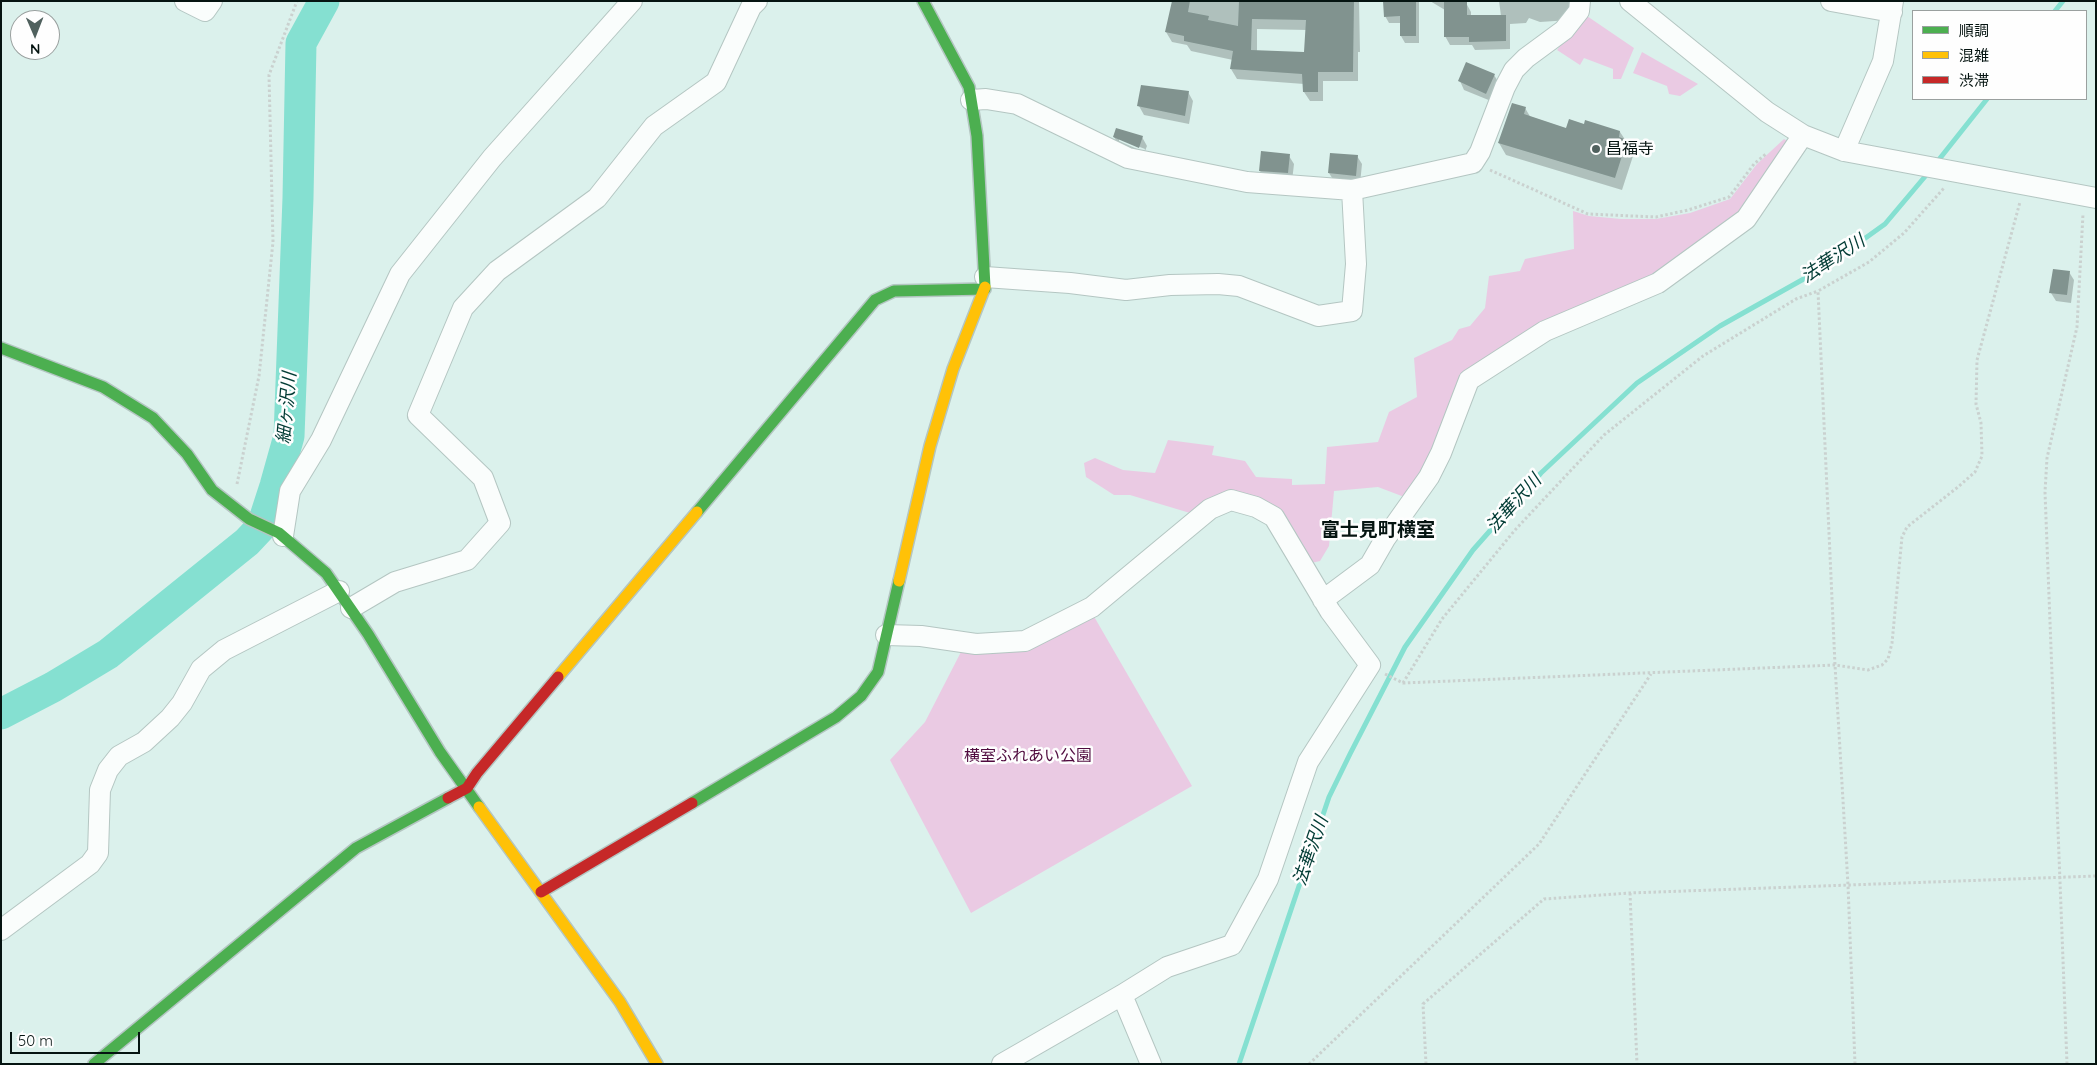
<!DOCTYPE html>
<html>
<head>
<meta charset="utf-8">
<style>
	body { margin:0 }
	#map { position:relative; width:2097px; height:1065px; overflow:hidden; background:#dbf1ec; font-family:Quicksand,"Noto Sans JP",sans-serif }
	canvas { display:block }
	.frame { position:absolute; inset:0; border:2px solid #051411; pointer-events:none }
	.legend { position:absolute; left:1912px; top:10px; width:175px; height:90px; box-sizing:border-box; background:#fefefe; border:1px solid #9aa09f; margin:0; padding:6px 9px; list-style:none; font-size:15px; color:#051411 }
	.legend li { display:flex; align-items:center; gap:10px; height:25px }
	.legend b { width:25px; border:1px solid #9aa09f }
	.north { position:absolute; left:10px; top:10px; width:50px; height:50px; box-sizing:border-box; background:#fefefe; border:1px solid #9aa09f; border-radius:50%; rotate:179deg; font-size:14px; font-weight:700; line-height:20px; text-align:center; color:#051411 }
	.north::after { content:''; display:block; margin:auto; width:18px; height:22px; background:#50615e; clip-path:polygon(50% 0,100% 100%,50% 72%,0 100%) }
	.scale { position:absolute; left:10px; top:1032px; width:130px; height:22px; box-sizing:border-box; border:2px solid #051411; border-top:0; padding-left:6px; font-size:15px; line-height:18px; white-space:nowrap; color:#051411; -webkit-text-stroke:4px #fefefe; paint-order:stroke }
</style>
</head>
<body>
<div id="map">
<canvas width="2097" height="1065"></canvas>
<div class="frame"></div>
<ul class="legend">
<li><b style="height:6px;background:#4caf50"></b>順調</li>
<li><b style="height:6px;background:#ffc107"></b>混雑</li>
<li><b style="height:6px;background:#c62828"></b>渋滞</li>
</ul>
<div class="north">N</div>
<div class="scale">50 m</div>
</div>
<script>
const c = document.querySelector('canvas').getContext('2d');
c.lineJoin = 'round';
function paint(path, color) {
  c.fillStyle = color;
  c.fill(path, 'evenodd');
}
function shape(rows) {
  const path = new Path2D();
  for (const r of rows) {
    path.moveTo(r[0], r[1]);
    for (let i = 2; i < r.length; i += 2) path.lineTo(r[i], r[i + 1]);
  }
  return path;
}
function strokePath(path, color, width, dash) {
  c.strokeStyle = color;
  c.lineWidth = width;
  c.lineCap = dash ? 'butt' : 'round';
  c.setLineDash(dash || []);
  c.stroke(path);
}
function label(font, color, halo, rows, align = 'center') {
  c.font = font + ' Quicksand,"Noto Sans JP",sans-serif';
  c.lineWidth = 5;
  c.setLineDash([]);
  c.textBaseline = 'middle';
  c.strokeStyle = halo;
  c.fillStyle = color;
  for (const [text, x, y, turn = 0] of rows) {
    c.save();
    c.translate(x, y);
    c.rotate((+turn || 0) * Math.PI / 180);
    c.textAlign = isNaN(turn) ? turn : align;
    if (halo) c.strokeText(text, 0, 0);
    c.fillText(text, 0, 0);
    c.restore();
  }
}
const green = shape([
	[1584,14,1634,48,1621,79,1613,79,1613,69,1584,58,1580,65,1557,50],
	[1642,52,1698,84,1680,96,1669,94,1667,86,1633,73],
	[1784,139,1792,144,1744,216,1654,279,1465,377,1437,451,1407,498,1378,487,1334,491,1329,546,1320,561,1307,564,1259,504,1190,513,1130,495,1114,495,1086,477,1084,463,1095,458,1123,470,1155,473,1168,440,1214,446,1212,455,1245,461,1256,477,1292,479,1292,485,1325,484,1327,447,1378,442,1389,412,1417,397,1414,358,1452,340,1459,329,1470,326,1485,308,1489,276,1520,271,1525,259,1574,249,1573,211,1589,216,1621,219,1656,219,1690,213,1730,199,1757,164],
	[1092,613,1192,786,971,913,890,760,925,722,963,648]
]);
const shadow = shape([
	[1173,1,1359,1,1360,52,1358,52,1358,81,1323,81,1323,101,1310,101,1304,92,1304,84,1237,79,1231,69,1233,60,1191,51,1187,45,1172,42,1166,32],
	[1257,29,1307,30,1305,54,1257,52],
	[1384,1,1419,1,1419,43,1405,43,1401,36,1401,23,1389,23,1385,16],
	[1430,1,1466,3,1471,12,1471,17,1501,16,1499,1,1569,1,1570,20,1540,22,1529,18,1526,23,1510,24,1510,49,1475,50,1472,45,1450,45,1445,36,1445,10],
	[1494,75,1499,83,1491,101,1464,90,1460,81],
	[1188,92,1193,101,1189,124,1144,115,1139,106],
	[1525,108,1531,118,1567,129,1620,132,1634,153,1622,190,1506,155,1499,143],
	[1114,137,1142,137,1147,146,1143,156,1119,146],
	[1119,139,1145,149,1144,152,1119,141],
	[1331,154,1357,156,1362,164,1360,184,1334,181,1329,173],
	[1289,156,1294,164,1292,181,1265,179,1260,171],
	[2069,272,2074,280,2071,303,2056,301,2051,293]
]);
const stream = shape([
	[2055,11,2063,1],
	[1937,162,1987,99],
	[1239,1064,1329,797,1350,754,1405,647,1473,550,1541,473,1637,383,1720,326,1825,267,1885,224,1928,173]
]);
const river = shape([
	[1,714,53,687,108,654,247,542,262,526,275,486,289,436,298,198,301,43,324,1]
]);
const building = shape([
	[1172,1,1190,1,1188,12,1209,16,1208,20,1238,26,1239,1,1354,1,1353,72,1318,72,1318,92,1303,92,1302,74,1230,69,1233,51,1184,41,1184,36,1165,32],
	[1252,19,1306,20,1304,52,1251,50],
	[1383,1,1416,1,1416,36,1400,36,1400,16,1384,17],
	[1444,2,1467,2,1467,15,1506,15,1506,41,1469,42,1469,37,1444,37],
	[1466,62,1495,74,1486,94,1458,81],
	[1141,85,1189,91,1185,116,1137,106],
	[1512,103,1526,107,1524,114,1566,128,1569,119,1584,124,1585,120,1620,131,1619,137,1627,140,1615,178,1498,143],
	[1116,128,1143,136,1139,148,1113,137],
	[1261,151,1290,154,1288,173,1259,171],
	[1330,153,1358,155,1356,176,1328,173],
	[2053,269,2070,271,2067,295,2049,293]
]);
const path = shape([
	[1490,170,1588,214,1656,217,1688,210,1729,197,1754,164,1767,153],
	[237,484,259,376,273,242,269,75,297,1],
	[1385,674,1403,683,1835,665,1868,670,1882,665,1888,659,1892,643,1902,537,1907,527,1958,487,1975,472,1982,456,1981,423,1976,404,1977,360,2020,202],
	[1403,683,1442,619,1515,530,1604,435,1703,356,1796,299,1818,291],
	[1630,893,1637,1064],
	[1309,1064,1539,844,1651,674],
	[1426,1064,1423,1004,1544,899,1630,893,2096,876],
	[1855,1064,1848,885,1835,665,1818,291,1869,262,1904,233,1944,188],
	[2067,1064,2045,492,2047,458,2077,327,2083,214]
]);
const street = shape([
	[185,1,205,11,212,1],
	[1630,1,1767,112,1803,135,1844,151,2096,198],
	[1831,1,1892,12],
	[971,100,986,99,1017,104,1128,158,1247,182,1352,190,1473,163,1480,152,1505,87,1514,70,1526,58,1564,30,1579,11,1580,1],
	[1844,151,1883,61,1893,1],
	[985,277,1070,283,1126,290,1170,285,1218,284,1239,286,1318,316,1352,311,1356,264,1352,190],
	[283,536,290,491,321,440,400,274,492,158,632,1],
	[1323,600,1370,565,1385,539,1429,477,1441,453,1469,380,1545,331,1658,283,1746,219,1803,135],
	[351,608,395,582,467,560,500,523,483,478,418,415,463,308,497,271,597,198,654,126,716,82,751,7,757,1],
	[886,635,921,636,976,644,1025,641,1092,607,1210,509,1231,500,1256,507,1274,517,1330,611,1370,665,1308,762,1268,879,1232,945,1167,967,1122,995,1002,1064],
	[1,930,90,864,98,853,100,790,108,770,119,756,144,742,170,718,182,703,201,669,224,650,339,591],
	[1122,995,1151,1064]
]);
const fast = shape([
	[923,1,969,87,977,136,985,287],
	[1,348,103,387,153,418,187,454,212,490,249,519,279,533,326,573,368,634,440,752,479,807],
	[697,512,875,300,894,291,985,289],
	[692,803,836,717,861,696,878,672,899,581],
	[94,1064,356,848,448,798]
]);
const slow = shape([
	[899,581,930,446,953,369,985,287],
	[558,677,697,512],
	[479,807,620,1002,657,1064]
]);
const jam = shape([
	[448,798,467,788,477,773,558,677],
	[541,892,692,803]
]);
const markers = [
	[1596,149,5,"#50615e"]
];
const poiNames = [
	["昌福寺",1606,149]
];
const parkNames = [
	["横室ふれあい公園",1028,756]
];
const waterNames = [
	["法華沢川",1833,259,-33],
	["細ヶ沢川",287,408,-85],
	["法華沢川",1514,504,-48],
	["法華沢川",1311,851,-71]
];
const quarterNames = [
	["富士見町横室",1378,530]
];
paint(green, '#eacae3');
paint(shadow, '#0003');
strokePath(stream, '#85e0d1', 5);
strokePath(river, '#85e0d1', 31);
paint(building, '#81938f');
strokePath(street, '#b4c6c2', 22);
strokePath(fast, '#b4c6c2', 14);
strokePath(slow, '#b4c6c2', 14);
strokePath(jam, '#b4c6c2', 14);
strokePath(path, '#cad1cf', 3, [2.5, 2.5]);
strokePath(street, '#fafdfc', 20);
strokePath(fast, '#4caf50', 11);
strokePath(slow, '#ffc107', 11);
strokePath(jam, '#c62828', 11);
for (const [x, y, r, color] of markers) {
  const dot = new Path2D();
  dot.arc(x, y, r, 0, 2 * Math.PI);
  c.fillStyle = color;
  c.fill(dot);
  strokePath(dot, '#fefefe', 2);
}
label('16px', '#051411', '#fefefe', poiNames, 'left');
label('16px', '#500b3f', '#fefefe', parkNames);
label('italic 18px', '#013b34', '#fefefe', waterNames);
label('bold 19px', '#051411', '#fefefe', quarterNames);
</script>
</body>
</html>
